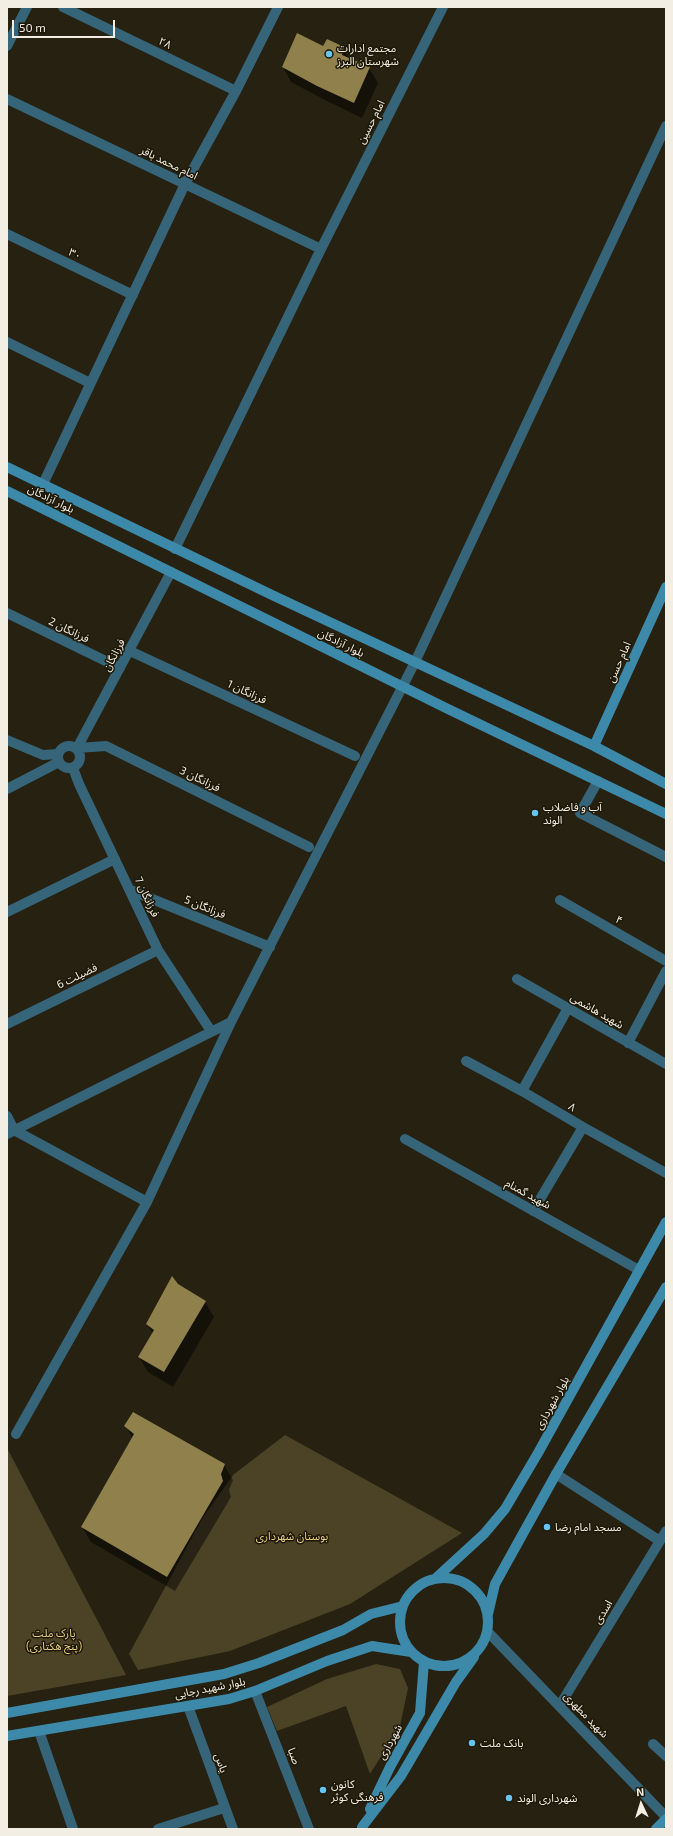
<!DOCTYPE html>
<html>
<head>
<meta charset="utf-8">
<style>
	body { margin:0 }
	#map { position:relative; width:673px; height:1836px; overflow:hidden; background:#262111; font-family:"Exo 2",sans-serif }
	canvas { display:block }
	.frame { position:absolute; inset:0; border:8px solid #f2eee4; pointer-events:none }
	.north { position:absolute; left:621px; top:1784px; width:40px; height:40px; -webkit-text-stroke:3px #1d1808; paint-order:stroke; rotate:356deg; font-size:11px; font-weight:700; line-height:16px; text-align:center; color:#f2eee4 }
	.north::after { content:''; display:block; margin:auto; width:14px; height:18px; background:#f2eee4; clip-path:polygon(50% 0,100% 100%,50% 72%,0 100%) }
	.scale { position:absolute; left:12px; top:20px; width:103px; height:18px; box-sizing:border-box; border:2px solid #f2eee4; border-top:0; padding-left:5px; font-size:12px; line-height:14px; white-space:nowrap; color:#f2eee4; -webkit-text-stroke:3px #1d1808; paint-order:stroke }
</style>
</head>
<body>
<div id="map">
<canvas width="673" height="1836"></canvas>
<div class="frame"></div>
<div class="north">N</div>
<div class="scale">50 m</div>
</div>
<script>
const c = document.querySelector('canvas').getContext('2d');
c.lineJoin = 'round';
function paint(path, color) {
  c.fillStyle = color;
  c.fill(path, 'evenodd');
}
function shape(rows) {
  const path = new Path2D();
  for (const r of rows) {
    if (r.length === 3) {
      path.moveTo(r[0] + r[2], r[1]);
      path.arc(r[0], r[1], r[2], 0, 2 * Math.PI);
      continue;
    }
    path.moveTo(r[0], r[1]);
    for (let i = 2; i < r.length; i += 2) path.lineTo(r[i], r[i + 1]);
  }
  return path;
}
function strokePath(path, color, width, dash) {
  c.strokeStyle = color;
  c.lineWidth = width;
  c.lineCap = dash ? 'butt' : 'round';
  c.setLineDash(dash || []);
  c.stroke(path);
}
function label(font, color, halo, rows, align = 'center') {
  c.font = font + ' "Exo 2","Noto Sans Arabic",sans-serif';
  c.lineWidth = 3;
  c.setLineDash([]);
  c.textBaseline = 'middle';
  c.strokeStyle = halo;
  c.fillStyle = color;
  for (const [text, x, y, turn = 0] of rows) {
    c.save();
    c.translate(x, y);
    c.rotate((+turn || 0) * Math.PI / 180);
    c.textAlign = isNaN(turn) ? turn : align;
    if (halo) c.strokeText(text, 0, 0);
    c.fillText(text, 0, 0);
    c.restore();
  }
}
const green = shape([
	[285,1435,462,1533,350,1604,230,1651,138,1670,129,1654,202,1519,233,1475],
	[7,1448,126,1675,7,1696],
	[376,1664,400,1669,408,1688,400,1726,370,1774,346,1706,277,1731,267,1707,327,1679]
]);
const shadow = shape([
	[323,47,343,48,350,60,369,68,378,83,362,118,327,101,291,82,283,67],
	[177,1285,205,1302,214,1317,173,1387,148,1372,139,1357,153,1334,147,1324],
	[126,1426,224,1465,233,1480,229,1490,231,1497,175,1591,91,1542,82,1527,132,1438]
]);
const building = shape([
	[297,33,323,46,327,39,344,47,342,55,370,67,354,103,317,86,282,67],
	[172,1276,178,1284,206,1301,164,1372,138,1357,154,1330,146,1324],
	[133,1412,225,1464,221,1474,223,1481,167,1577,81,1527,134,1434,124,1426]
]);
const street = shape([
	[63,7,236,91],
	[7,46,27,7],
	[7,99,321,249],
	[7,234,133,295],
	[7,342,90,383],
	[43,484,185,184,236,91,278,7],
	[175,549,321,249,443,7],
	[7,613,120,668],
	[130,651,355,756],
	[7,740,43,755,58,754],
	[69,757,11],
	[77,748,106,746,309,847],
	[77,748,171,572],
	[73,768,79,784,158,950,211,1031],
	[598,781,580,813,666,857],
	[7,789,59,762],
	[130,890,270,947],
	[560,900,666,961],
	[7,912,115,859],
	[517,979,666,1064],
	[7,1024,158,950],
	[628,1043,666,971],
	[466,1061,522,1091,583,1127,666,1173],
	[522,1091,568,1008],
	[7,1116,14,1130,147,1202],
	[7,1134,231,1022,415,662,666,126],
	[405,1139,639,1270],
	[533,1211,583,1127],
	[16,1434,147,1202,231,1022],
	[556,1474,660,1541],
	[487,1631,666,1817],
	[255,1691,309,1829],
	[560,1705,666,1531],
	[188,1706,233,1829],
	[39,1731,73,1829],
	[653,1744,666,1756],
	[158,1829,224,1808]
]);
const secondary = shape([
	[7,467,272,595,594,746,666,784],
	[7,491,448,709,666,814],
	[594,746,666,587],
	[436,1578,484,1534,505,1509,538,1453,666,1222],
	[444,1622,44],
	[488,1614,495,1584,556,1474,666,1287],
	[7,1713,224,1674,259,1663,343,1630,371,1614,403,1606],
	[7,1736,229,1699,255,1691,327,1661,372,1646,411,1652],
	[370,1809,390,1767,420,1713,424,1662],
	[362,1827,401,1776,456,1682,474,1657],
	[656,1829,666,1819]
]);
const markers = [
	[329,54,4,"#65c5ee"],
	[535,813,4,"#65c5ee"],
	[547,1527,4,"#65c5ee"],
	[472,1743,4,"#65c5ee"],
	[323,1790,4,"#65c5ee"],
	[509,1798,4,"#65c5ee"]
];
const streetNames = [
	["۲۸",165,43,26],
	["امام حسین",371,122,-63],
	["امام محمد باقر",169,163,26],
	["۳۰",75,254,26],
	["بلوار آزادگان",51,499,26],
	["فرزانگان 2",69,630,26],
	["بلوار آزادگان",341,643,26],
	["فرزانگان",114,655,-62],
	["امام حسن",619,662,-66],
	["فرزانگان 1",247,692,25],
	["فرزانگان 3",200,779,26],
	["فرزانگان 7",147,897,65],
	["فرزانگان 5",205,907,22],
	["۴",619,920,30],
	["فضیلت 6",77,976,-26],
	["شهید هاشمی",597,1011,30],
	["۸",572,1107,31],
	["شهید گمنام",528,1194,29],
	["بلوار شهرداری",552,1403,-61],
	["اسدی",603,1612,-59],
	["بلوار شهید رجایی",210,1688,-11],
	["شهید مطهری",586,1715,46],
	["شهرداری",390,1742,-61],
	["صبا",294,1756,69],
	["یاس",221,1763,70]
];
const poiNames = [
	["مجتمع ادارات",337,48],
	["شهرستان البرز",337,61],
	["آب و فاضلاب",543,807],
	["الوند",543,820],
	["مسجد امام رضا",555,1527],
	["بانک ملت",480,1743],
	["کانون",331,1784],
	["فرهنگی کوثر",331,1797],
	["شهرداری الوند",517,1798]
];
const parkNames = [
	["بوستان شهرداری",292,1536],
	["پارک ملت",54,1633],
	["(پنج هکتاری)",54,1646]
];
paint(green, '#4c4326');
paint(shadow, '#0007');
paint(building, '#90804c');
strokePath(street, '#366478', 10);
strokePath(secondary, '#3c89aa', 10);
for (const [x, y, r, color] of markers) {
  const dot = new Path2D();
  dot.arc(x, y, r, 0, 2 * Math.PI);
  c.fillStyle = color;
  c.fill(dot);
  strokePath(dot, '#1d1808', 1.5);
}
label('11px', '#f2eee4', '#1d1808', streetNames);
label('11px', '#f2eee4', '#1d1808', poiNames, 'left');
label('11px', '#ead181', '#1d1808', parkNames);
</script>
</body>
</html>
